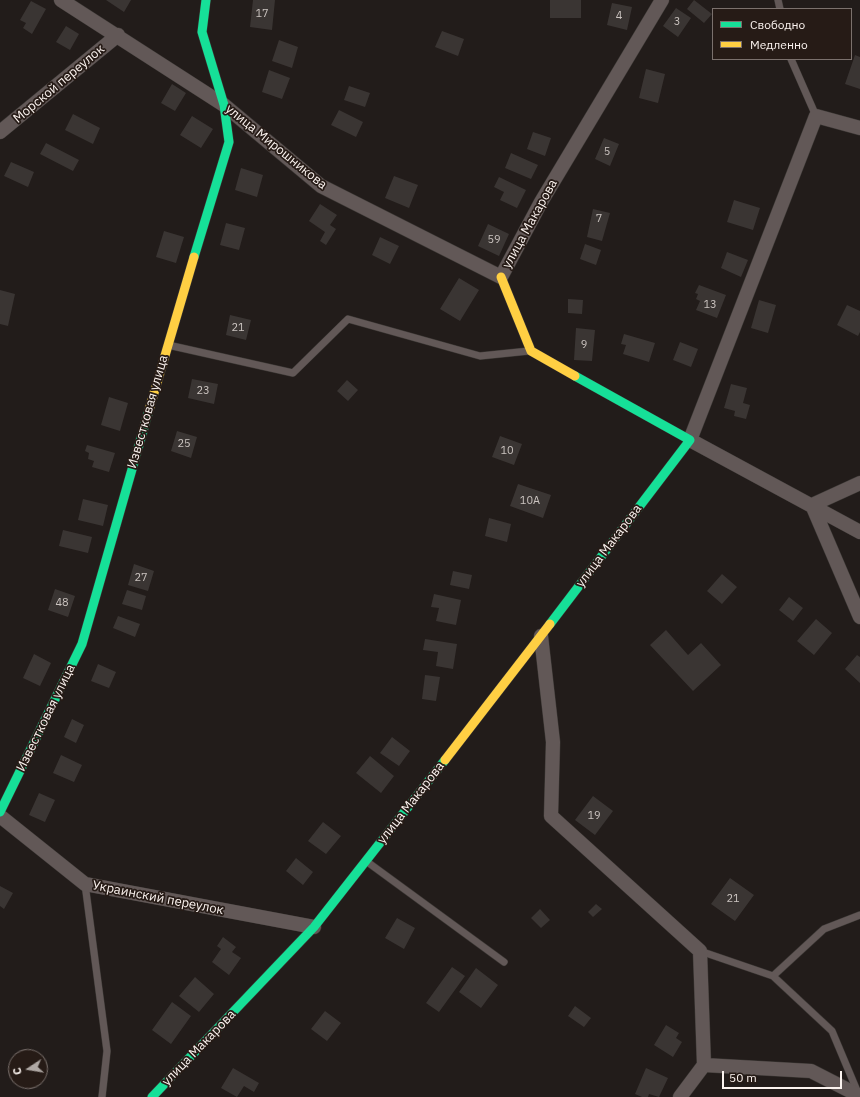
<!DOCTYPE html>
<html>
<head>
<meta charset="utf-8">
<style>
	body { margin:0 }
	#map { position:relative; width:860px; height:1097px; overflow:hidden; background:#221c1a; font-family:"IBM Plex Sans",sans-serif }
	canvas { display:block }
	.legend { position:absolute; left:712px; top:8px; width:140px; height:52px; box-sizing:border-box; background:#261b16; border:1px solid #7b716d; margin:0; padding:5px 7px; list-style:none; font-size:12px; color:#fbf3ef }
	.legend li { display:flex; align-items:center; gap:8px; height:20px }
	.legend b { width:20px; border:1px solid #7b716d }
	.north { position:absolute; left:8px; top:1049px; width:40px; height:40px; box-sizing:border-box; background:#261b16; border:1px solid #7b716d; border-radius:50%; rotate:258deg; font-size:11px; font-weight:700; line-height:16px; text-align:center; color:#fbf3ef }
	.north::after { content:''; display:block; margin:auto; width:14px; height:18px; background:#afa8a4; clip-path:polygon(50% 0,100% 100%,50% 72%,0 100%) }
	.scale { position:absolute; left:722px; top:1071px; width:120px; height:18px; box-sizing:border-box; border:2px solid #fbf3ef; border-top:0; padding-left:5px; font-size:12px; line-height:14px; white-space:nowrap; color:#fbf3ef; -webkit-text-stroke:3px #261b16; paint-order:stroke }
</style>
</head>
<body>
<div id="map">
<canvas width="860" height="1097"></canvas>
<ul class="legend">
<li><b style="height:5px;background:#16e098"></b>Свободно</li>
<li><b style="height:5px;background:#ffcf43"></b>Медленно</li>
</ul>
<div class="north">С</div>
<div class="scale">50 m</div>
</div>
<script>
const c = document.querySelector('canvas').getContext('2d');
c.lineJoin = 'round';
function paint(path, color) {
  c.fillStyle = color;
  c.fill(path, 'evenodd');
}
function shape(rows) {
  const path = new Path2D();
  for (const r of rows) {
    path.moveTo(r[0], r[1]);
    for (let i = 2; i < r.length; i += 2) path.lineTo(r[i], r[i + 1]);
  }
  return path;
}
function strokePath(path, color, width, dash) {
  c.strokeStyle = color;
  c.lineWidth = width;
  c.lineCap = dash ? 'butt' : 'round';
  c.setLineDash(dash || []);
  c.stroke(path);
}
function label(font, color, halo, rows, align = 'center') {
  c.font = font + ' "IBM Plex Sans",sans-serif';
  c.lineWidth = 3.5;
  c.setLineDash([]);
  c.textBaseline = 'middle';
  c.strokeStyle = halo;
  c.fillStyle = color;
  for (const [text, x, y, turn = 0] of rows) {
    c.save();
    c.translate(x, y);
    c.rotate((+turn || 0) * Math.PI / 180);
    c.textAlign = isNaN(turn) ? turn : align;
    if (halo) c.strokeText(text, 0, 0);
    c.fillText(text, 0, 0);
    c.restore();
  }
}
const building = shape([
	[106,0,131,0,124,12],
	[253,0,275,0,272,30,250,27],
	[550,0,581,0,581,18,550,18],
	[694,0,712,14,704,23,687,9],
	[31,1,46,9,32,34,23,28,26,23,20,20],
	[612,3,632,7,627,30,607,25],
	[676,8,691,18,678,37,663,26],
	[66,26,79,34,70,50,56,42],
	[442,31,464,39,458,56,435,47],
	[279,40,298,47,292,68,272,61],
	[855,55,860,57,860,89,845,84],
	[646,69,665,74,658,103,639,98],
	[269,70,290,78,282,99,262,92],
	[172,84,186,93,175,111,161,103],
	[349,86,370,93,365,107,344,100],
	[339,110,363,122,356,137,331,125],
	[73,114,100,128,93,144,65,130],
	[192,116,213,129,201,148,180,135],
	[533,132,551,138,545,156,527,149],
	[604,138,619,144,610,166,595,159],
	[46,143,79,160,73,171,40,154],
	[511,153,538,165,531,179,505,168],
	[11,162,34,172,28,187,4,176],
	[241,168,263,175,257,197,235,190],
	[394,176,418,185,409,208,385,198],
	[499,177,526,190,517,208,500,200,504,192,494,187],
	[734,200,760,208,753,230,727,222],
	[320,204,337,215,330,225,336,229,326,245,320,241,325,232,309,221],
	[593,209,610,213,602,241,587,237],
	[226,223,245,228,239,250,220,245],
	[488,224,509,234,499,256,478,246],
	[164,231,184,237,176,263,156,257],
	[380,237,399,246,390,264,372,255],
	[585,244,601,250,596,265,580,259],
	[727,252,748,260,741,277,721,268],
	[459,278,479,290,460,321,440,309],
	[699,285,726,295,717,318,696,310,700,301,696,299,698,294,695,293],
	[0,290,15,294,8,326,0,324],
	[568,299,583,300,582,314,568,313],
	[759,300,776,305,768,333,751,328],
	[847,305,860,311,860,332,858,336,837,325],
	[230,315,251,320,246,340,226,335],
	[576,328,595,330,592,361,574,360],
	[624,334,655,343,649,362,623,354,626,345,621,344],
	[680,342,698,349,691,367,673,360],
	[192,379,218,384,214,404,188,398],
	[347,380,358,390,348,401,337,391],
	[731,384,747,388,743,403,750,405,746,419,734,416,735,411,724,408],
	[109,397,128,403,120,431,101,425],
	[177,431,197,437,191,458,171,451],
	[500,436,522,444,514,465,492,457],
	[87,445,115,453,109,472,92,467,94,461,88,459,89,453,85,451],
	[518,484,551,495,543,518,510,506],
	[83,499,108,505,103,526,78,520],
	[489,518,511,524,507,542,485,536],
	[63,530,92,537,88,553,59,546],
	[134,564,154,571,148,591,128,585],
	[453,571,472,575,469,589,450,585],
	[722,574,737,587,722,604,707,591],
	[55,589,75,596,68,617,48,610],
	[127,590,146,596,142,610,122,604],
	[434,594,461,600,456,625,436,621,439,608,431,607],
	[789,597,803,608,793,621,779,610],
	[118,616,140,624,135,637,113,628],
	[816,619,832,633,814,655,797,641],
	[666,630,688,655,701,643,721,665,693,691,650,645],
	[425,639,457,644,453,669,436,666,438,652,423,650],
	[34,654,51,663,40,686,23,678],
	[857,655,860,657,860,683,845,669],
	[98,664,116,672,109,688,91,681],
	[425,675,440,677,436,701,422,699],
	[72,719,84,725,76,743,64,737],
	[392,737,410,751,399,766,380,753],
	[61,755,82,765,74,782,53,773],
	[370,756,394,776,381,793,356,773],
	[39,793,55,800,45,822,29,815],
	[593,796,613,811,595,835,575,820],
	[323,822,341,836,326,854,308,841],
	[296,858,313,872,303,885,286,871],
	[730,878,754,895,735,921,711,904],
	[0,886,13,893,4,909,0,906],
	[596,904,602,909,593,917,588,912],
	[540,909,550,920,541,928,531,918],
	[397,918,415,928,404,949,385,938],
	[223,937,236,947,232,952,241,958,229,975,212,962,221,949,217,946],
	[452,967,465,976,439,1012,426,1003],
	[476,968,498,985,481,1008,459,992],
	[195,977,214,994,199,1012,179,996],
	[172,1002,191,1016,171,1044,152,1030],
	[575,1006,591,1018,584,1027,568,1016],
	[325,1011,341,1023,327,1041,311,1029],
	[666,1025,679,1033,676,1038,682,1042,673,1057,654,1045],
	[233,1068,259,1083,254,1092,244,1086,237,1097,221,1088],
	[646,1068,668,1078,659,1097,649,1094,648,1097,642,1097,635,1094]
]);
const lane = shape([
	[778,0,780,9],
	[791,59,816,116],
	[168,345,293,373,348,319,480,356,529,351],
	[366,861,504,962],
	[85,884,107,1051,102,1097],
	[700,951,773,976,832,1031,858,1093],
	[773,976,824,929,860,915]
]);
const street = shape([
	[61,0,224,105,321,186,501,277,541,202,662,0],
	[860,128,816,116,690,440,860,532],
	[0,132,118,35],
	[860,483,812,505,860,617],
	[541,636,553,742,551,816,700,951,704,1065],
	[0,816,85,884,314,927],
	[680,1097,704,1065,811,1071,860,1096]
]);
const fast = shape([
	[194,257,229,142,224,105,202,32,206,0],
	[550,624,690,440,575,376],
	[0,812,82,644,149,410],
	[152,1097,314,927,445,760]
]);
const slow = shape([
	[501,277,531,351,575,376],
	[149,410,194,257],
	[445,760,550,624]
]);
const numberNames = [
	["17",262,14],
	["4",619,16],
	["3",677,22],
	["5",607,152],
	["7",599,219],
	["59",494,240],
	["13",710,305],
	["21",238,328],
	["9",584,345],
	["23",203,391],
	["25",184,444],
	["10",507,451],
	["10А",530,501],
	["27",141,578],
	["48",62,603],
	["19",594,816],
	["21",733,899]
];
const streetNames = [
	["Морской переулок",59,84,-40],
	["улица Мирошникова",276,147,39],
	["улица Макарова",530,224,-61],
	["Известковая улица",148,412,-74],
	["улица Макарова",609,546,-53],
	["Известковая улица",46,718,-64],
	["улица Макарова",411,803,-52],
	["Украинский переулок",158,898,11],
	["улица Макарова",199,1048,-46]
];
paint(building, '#3a3533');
strokePath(lane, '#3b3734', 8);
strokePath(street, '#3b3734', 15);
strokePath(fast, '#3b3734', 10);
strokePath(slow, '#3b3734', 10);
strokePath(lane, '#625857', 7);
strokePath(street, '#625857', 14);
strokePath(fast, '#16e098', 9);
strokePath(slow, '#ffcf43', 9);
label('11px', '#cbc4c0', null, numberNames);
label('13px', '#fbf3ef', '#261b16', streetNames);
</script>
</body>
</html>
